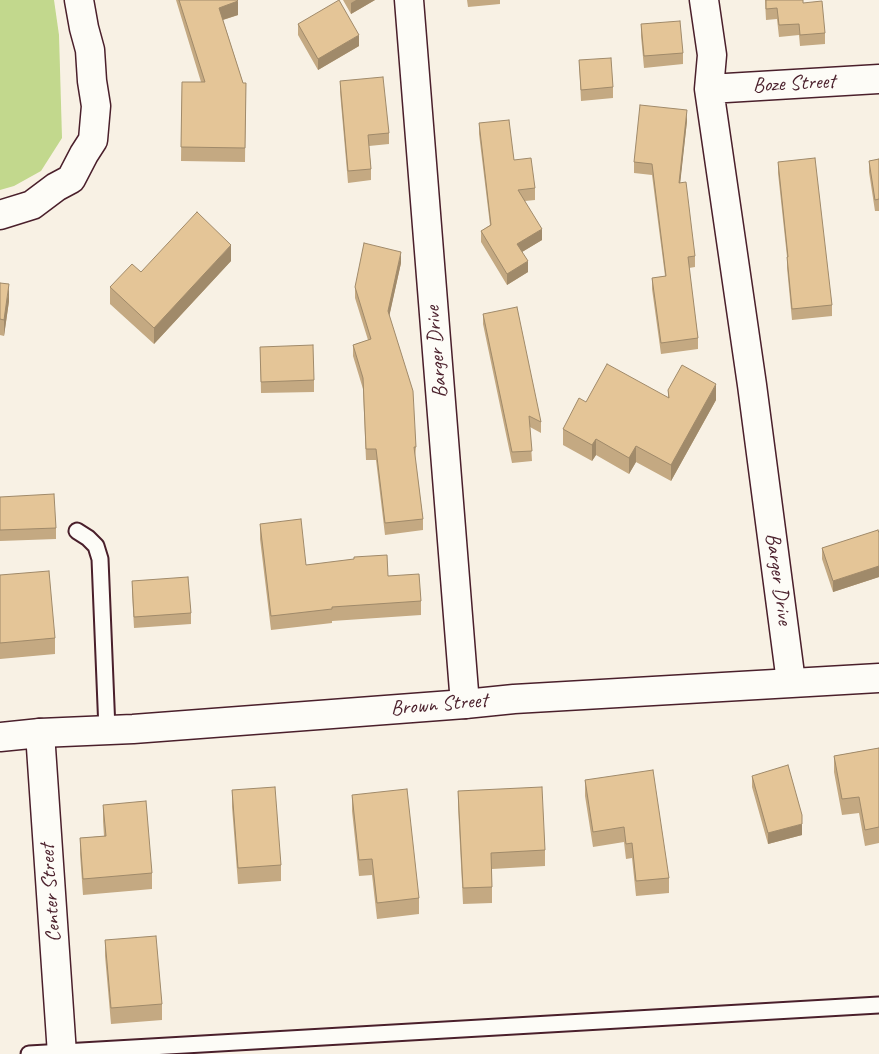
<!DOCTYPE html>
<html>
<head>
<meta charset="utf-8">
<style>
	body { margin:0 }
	canvas { display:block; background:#f8f1e4 }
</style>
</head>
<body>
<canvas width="879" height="1054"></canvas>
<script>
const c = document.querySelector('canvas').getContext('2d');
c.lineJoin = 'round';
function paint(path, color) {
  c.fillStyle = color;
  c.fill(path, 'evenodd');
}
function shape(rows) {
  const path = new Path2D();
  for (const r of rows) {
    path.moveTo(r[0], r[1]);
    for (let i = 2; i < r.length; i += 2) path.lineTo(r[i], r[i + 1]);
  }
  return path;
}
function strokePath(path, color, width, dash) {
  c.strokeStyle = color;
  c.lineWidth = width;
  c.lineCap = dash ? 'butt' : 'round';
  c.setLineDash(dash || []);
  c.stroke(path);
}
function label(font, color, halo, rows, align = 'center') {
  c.font = font + ' Caveat,sans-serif';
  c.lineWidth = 4;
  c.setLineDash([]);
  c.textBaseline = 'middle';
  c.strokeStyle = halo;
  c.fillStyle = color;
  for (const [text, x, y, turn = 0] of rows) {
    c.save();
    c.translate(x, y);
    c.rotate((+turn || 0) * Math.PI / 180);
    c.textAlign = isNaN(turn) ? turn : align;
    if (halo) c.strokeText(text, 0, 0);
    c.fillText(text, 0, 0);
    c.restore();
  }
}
const green = shape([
	[0,0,54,0,59,35,62,138,41,171,14,186,0,190]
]);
const service = shape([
	[77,531,88,538,96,546,100,559,107,730],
	[29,1054,879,1005]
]);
const minor = shape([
	[409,0,465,704],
	[704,0,712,55,709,89,752,385,791,682],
	[709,89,879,79],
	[0,215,32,205,56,187,71,179,84,154,93,140,96,106,92,81,90,50,84,28,79,0],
	[40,733,62,1054]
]);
const secondary = shape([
	[0,737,40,733,133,729,465,704,514,699,879,678]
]);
const wall = shape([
	[176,0,237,0,238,15,223,20,243,83,246,83,245,162,181,161,182,82,201,82],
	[343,0,375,0,351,14],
	[467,0,500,0,500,4,468,7],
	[765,0,803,0,803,3,825,33,825,44,800,46,799,35,779,37,777,19,766,20],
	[298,24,359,46,318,70,298,35],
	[641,24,683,53,683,64,644,68,641,36],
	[579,60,613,87,613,98,581,101],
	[340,81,389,133,389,144,369,146,371,169,371,180,348,183,340,92],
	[687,121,680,182,695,256,695,267,689,268,698,338,698,349,661,354,652,289,652,278,665,276,652,175,634,173,634,162],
	[479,123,514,160,535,188,535,200,525,201,542,240,522,252,528,272,507,285,481,242,481,231,490,225,479,134],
	[879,159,879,211,875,211,869,172,869,161],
	[778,162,832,305,832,316,792,320,787,268,787,257,778,173],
	[231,261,154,344,110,304,110,287,141,272],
	[401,263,389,316,416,447,415,458,423,519,423,530,385,535,376,460,366,460,363,389,353,356,353,345,368,340,355,298,355,287],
	[0,283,9,301,4,336,0,335],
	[483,314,541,422,541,433,530,427,532,461,512,463,483,324],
	[260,347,314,380,314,392,261,393],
	[668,390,716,400,671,481,636,462,629,474,596,455,592,461,563,445,563,429,586,402,668,398],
	[0,497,56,528,56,539,0,541],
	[260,524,306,565,388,576,421,601,421,615,332,621,332,623,271,630,260,539],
	[879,533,879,577,833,592,822,559,822,548],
	[0,575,55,638,55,654,0,659],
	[132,581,191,613,191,624,134,628,132,592],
	[879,748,879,843,865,846,859,813,842,815,834,772,834,756],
	[752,776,802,835,768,844,752,787],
	[585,780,669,878,669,893,636,896,632,858,626,859,624,842,593,847,585,796],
	[232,790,281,865,281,881,238,884,232,807],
	[458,791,545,850,545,866,492,869,492,903,463,904,458,807],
	[352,795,419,898,419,914,377,919,372,875,359,876,352,811],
	[103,805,152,873,152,889,83,895,80,854,80,838,104,836,103,821],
	[105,940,162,1004,162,1020,111,1024,105,956]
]);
const shadedWall = shape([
	[356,0,375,0,351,14,351,3],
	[238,1,238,15,219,21,219,8],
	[359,35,359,46,318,70,318,59],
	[687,110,687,121,679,194,679,183],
	[542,229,542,240,517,255,517,244],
	[231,245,231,261,154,344,154,328],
	[401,252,401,263,388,322,388,311],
	[528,261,528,272,507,285,507,274],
	[9,284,9,301,4,336,4,320],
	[716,384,716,400,671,481,671,465],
	[596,439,596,455,592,461,592,445],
	[636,446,636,462,629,474,629,458],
	[879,566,879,577,833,592,833,581],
	[802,824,802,835,768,844,768,833]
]);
const building = shape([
	[179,0,237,0,238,1,219,8,243,83,246,83,245,148,181,147,182,82,205,82,179,0],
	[339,0,359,35,318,59,298,24,339,0],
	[766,0,803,0,803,3,822,1,825,33,800,35,799,24,779,25,777,8,766,9,766,0],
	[680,21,683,53,644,56,641,24,680,21],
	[611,58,613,87,581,90,579,60,611,58],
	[383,77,389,133,368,135,371,169,348,171,340,81,383,77],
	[640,105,687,110,679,183,686,182,695,256,688,257,698,338,661,343,652,278,666,276,652,164,634,162,640,105],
	[509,120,514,160,531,158,535,188,518,190,542,229,517,244,528,261,507,274,481,231,491,225,479,123,509,120],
	[815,158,832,305,792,309,787,257,788,257,778,162,815,158],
	[879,159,879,199,875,200,869,161,879,159],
	[197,212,231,245,154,328,110,287,132,264,141,272,197,212],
	[364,243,401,252,388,311,413,391,416,447,414,447,423,519,385,523,376,449,366,449,363,378,353,345,371,339,355,287,364,243],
	[0,283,9,284,4,320,0,319,0,283],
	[517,307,541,422,529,416,532,451,512,452,483,314,517,307],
	[313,345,314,380,261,382,260,347,313,345],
	[607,364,669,398,668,390,682,365,716,384,671,465,636,446,629,458,596,439,592,445,563,429,579,398,586,402,607,364],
	[54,494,56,528,0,530,0,497,54,494],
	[301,519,306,565,354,559,354,557,387,555,388,576,419,574,421,601,332,607,332,609,271,616,260,524,301,519],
	[878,530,879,533,879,566,833,581,822,548,878,530],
	[49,571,55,638,0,643,0,575,49,571],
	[188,577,191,613,134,617,132,581,188,577],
	[879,748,879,827,865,830,859,797,842,799,834,756,879,748],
	[788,765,802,815,802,824,768,833,752,776,788,765],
	[653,770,669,878,636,881,632,843,626,844,624,827,593,832,585,780,653,770],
	[275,787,281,865,238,868,232,790,275,787],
	[542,787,545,850,491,853,492,887,463,888,458,791,542,787],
	[407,789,419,898,377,903,372,859,359,860,352,795,407,789],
	[146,801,152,873,83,879,80,838,106,836,103,805,146,801],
	[156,936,162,1004,111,1008,105,940,156,936]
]);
const streetNames = [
	["Boze Street",794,84,-3],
	["Barger Drive",437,352,-95],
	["Barger Drive",778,579,82],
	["Brown Street",439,705,-5],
	["Center Street",51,893,-94]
];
paint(green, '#c2d88d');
strokePath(service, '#4a1f2b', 19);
strokePath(minor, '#4a1f2b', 31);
strokePath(secondary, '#4a1f2b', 31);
strokePath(service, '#fdfcf7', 15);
strokePath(minor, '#fdfcf7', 28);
strokePath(secondary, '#fdfcf7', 28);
paint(wall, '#c4a982');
paint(shadedWall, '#a08a6a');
paint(building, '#e4c597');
strokePath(building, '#a08a6a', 1);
label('21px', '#4a1f2b', '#fdfcf7', streetNames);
</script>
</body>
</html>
